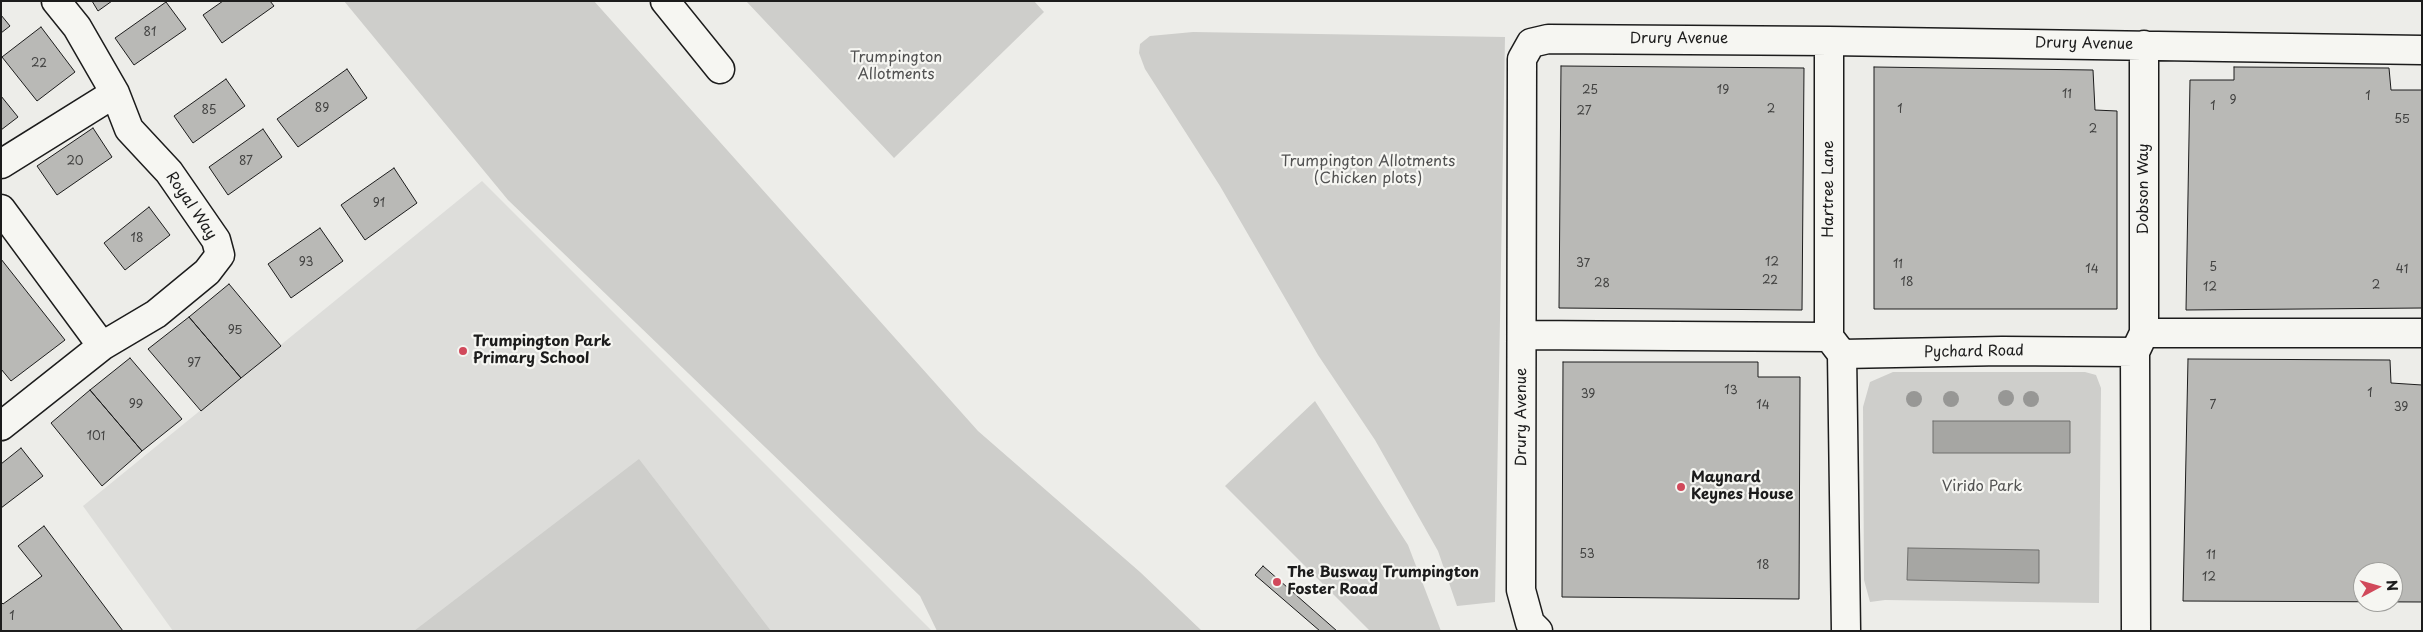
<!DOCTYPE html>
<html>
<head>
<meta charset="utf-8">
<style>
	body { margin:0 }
	#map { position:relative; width:2423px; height:632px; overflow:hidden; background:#edede9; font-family:"Playpen Sans",sans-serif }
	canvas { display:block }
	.frame { position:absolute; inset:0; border:2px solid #1c1c1c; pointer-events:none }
	.north { position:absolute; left:2353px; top:562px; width:50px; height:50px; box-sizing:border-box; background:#f6f6f2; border:1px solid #9f9f9c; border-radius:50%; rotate:84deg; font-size:14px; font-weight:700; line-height:20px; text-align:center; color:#1c1c1c }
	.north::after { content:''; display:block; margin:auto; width:18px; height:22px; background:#d1495b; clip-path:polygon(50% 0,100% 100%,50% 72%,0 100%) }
</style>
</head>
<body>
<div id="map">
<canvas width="2423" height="632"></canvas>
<div class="frame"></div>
<div class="north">N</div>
</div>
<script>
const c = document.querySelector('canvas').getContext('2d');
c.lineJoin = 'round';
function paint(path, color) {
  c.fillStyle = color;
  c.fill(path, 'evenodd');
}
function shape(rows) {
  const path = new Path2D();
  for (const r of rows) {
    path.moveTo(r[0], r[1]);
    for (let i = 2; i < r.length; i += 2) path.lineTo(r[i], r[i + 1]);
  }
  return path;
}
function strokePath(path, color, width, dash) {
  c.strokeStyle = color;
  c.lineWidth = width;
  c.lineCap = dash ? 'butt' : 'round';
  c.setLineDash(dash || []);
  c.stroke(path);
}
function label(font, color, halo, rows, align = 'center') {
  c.font = font + ' "Playpen Sans",sans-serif';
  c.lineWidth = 4.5;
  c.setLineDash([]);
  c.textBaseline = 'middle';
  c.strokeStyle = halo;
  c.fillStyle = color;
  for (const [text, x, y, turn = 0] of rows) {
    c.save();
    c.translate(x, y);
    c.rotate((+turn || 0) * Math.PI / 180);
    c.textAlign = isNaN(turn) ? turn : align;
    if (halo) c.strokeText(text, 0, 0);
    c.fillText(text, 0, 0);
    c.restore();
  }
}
const built = shape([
	[482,181,932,631,173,631,83,506]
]);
const green = shape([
	[344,1,594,1,978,431,1140,572,1202,631,937,631,920,596,508,200],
	[746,1,1034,1,1044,12,894,158],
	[1193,32,1505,37,1495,602,1457,606,1438,551,1400,484,1375,440,1318,355,1220,186,1145,69,1139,53,1140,44,1150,36],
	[1893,372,2085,372,2096,375,2101,388,2099,603,1885,600,1870,602,1864,580,1863,407,1870,382],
	[1315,401,1408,545,1441,631,1370,631,1225,486],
	[639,459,771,631,414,631]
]);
const water = shape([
	[1933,421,2070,421,2070,453,1933,453,1933,421],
	[1908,548,2039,550,2039,583,1907,580,1908,548]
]);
const building = shape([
	[92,1,112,1,98,11,92,1],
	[223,1,270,1,274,6,222,43,203,15,223,1],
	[166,2,186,29,134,65,115,38,166,2],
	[1,15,10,26,1,33,1,15],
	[41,27,75,72,37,101,2,57,41,27],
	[1561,66,1804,68,1802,310,1559,308,1561,66],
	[1874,67,2093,70,2095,110,2117,111,2117,309,1874,309,1874,67],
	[2234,67,2389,68,2391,90,2422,90,2422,308,2186,310,2190,80,2234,80,2234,67],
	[347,69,367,98,298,147,277,119,347,69],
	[226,79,245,106,193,143,174,116,226,79],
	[1,96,18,117,1,130,1,96],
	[93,128,112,157,57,195,37,166,93,128],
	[263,129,282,157,228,195,209,167,263,129],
	[394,168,417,203,365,240,341,205,394,168],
	[149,207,170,235,125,270,104,243,149,207],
	[320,228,343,261,291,298,268,264,320,228],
	[1,259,65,340,11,381,1,369,1,259],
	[229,284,281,346,241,378,189,317,229,284],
	[189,317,241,378,201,411,148,349,189,317],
	[130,358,182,419,142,451,90,390,130,358],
	[2188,359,2390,360,2391,383,2422,385,2422,602,2183,601,2188,359],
	[2363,572,2393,572,2393,602,2363,602,2363,572],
	[1563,362,1758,362,1758,377,1800,377,1799,599,1562,597,1563,362],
	[90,390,142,451,102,486,51,423,90,390],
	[21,448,43,476,1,508,1,464,21,448],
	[44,526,123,631,1,631,1,602,3,604,42,576,18,546,44,526],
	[1263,566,1337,631,1320,631,1255,575,1263,566]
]);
const minor = shape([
	[665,1,720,69],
	[1,164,115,93],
	[1,209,102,346],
	[2144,333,2422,333],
	[1522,335,1829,337,1842,354,2002,351,2135,352,2144,333,2144,45],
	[1829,337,1829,41],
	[2135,352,2136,631],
	[1842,354,1846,631],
	[1,426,102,346,156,314,207,272,220,255,216,240,169,172,129,129,115,93,77,27,56,1],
	[1538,631,1530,623,1521,590,1522,59,1531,43,1548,39,1829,41,2422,50]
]);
const trees = [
	[2006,398],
	[1914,399],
	[1951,399],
	[2031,399]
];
const markers = [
	[463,351,5,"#d1495b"],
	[1681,487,5,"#d1495b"],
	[1277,582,5,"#d1495b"]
];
const numberNames = [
	["81",150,33],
	["22",39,64],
	["25",1590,91],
	["19",1723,91],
	["11",2067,95],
	["1",2368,97],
	["9",2233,101],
	["1",2213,107],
	["89",322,109],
	["2",1771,110],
	["1",1900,110],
	["85",209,111],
	["27",1584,112],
	["55",2402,120],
	["2",2093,130],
	["20",75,162],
	["87",246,162],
	["91",379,204],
	["18",137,239],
	["93",306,263],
	["12",1772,263],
	["37",1583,264],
	["11",1898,265],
	["5",2213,268],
	["14",2092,270],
	["41",2402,270],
	["22",1770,281],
	["18",1907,283],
	["28",1602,284],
	["2",2376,286],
	["12",2210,288],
	["95",235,331],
	["97",194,364],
	["13",1731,391],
	["1",2370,394],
	["39",1588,395],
	["99",136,405],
	["14",1763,406],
	["7",2213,406],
	["39",2401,408],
	["101",96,437],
	["53",1587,555],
	["11",2211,556],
	["18",1763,566],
	["12",2209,578],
	["1",12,617]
];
const streetNames = [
	["Drury Avenue",1679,39],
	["Drury Avenue",2084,44,1],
	["Hartree Lane",1829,189,-90],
	["Dobson Way",2144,189,-90],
	["Royal Way",191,206,56],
	["Pychard Road",1974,352,-1],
	["Drury Avenue",1522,417,-90]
];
const parkNames = [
	["Trumpington",896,58],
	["Allotments",896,75],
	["Trumpington Allotments",1368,162],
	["(Chicken plots)",1368,179],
	["Virido Park",1982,487]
];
const poiNames = [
	["Trumpington Park",473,342],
	["Primary School",473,359],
	["Maynard",1691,478],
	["Keynes House",1691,495],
	["The Busway Trumpington",1287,573],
	["Foster Road",1287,590]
];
paint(built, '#ddddda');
paint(green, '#cececb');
paint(water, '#a6a6a3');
strokePath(water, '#6f6f6d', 1);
paint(building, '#b9b9b6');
strokePath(building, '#1c1c1c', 1);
strokePath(minor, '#1c1c1c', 31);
strokePath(minor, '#f6f6f2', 28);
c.fillStyle = '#979795';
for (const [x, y] of trees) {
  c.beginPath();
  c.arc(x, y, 8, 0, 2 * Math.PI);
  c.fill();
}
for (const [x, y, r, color] of markers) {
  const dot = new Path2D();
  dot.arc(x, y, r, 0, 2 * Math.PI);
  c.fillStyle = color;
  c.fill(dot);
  strokePath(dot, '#f6f6f2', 2);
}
label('12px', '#434342', null, numberNames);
label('15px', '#1c1c1c', '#f6f6f2', streetNames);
label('15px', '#515151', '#f6f6f2', parkNames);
label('bold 15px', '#1c1c1c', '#f6f6f2', poiNames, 'left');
</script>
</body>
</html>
